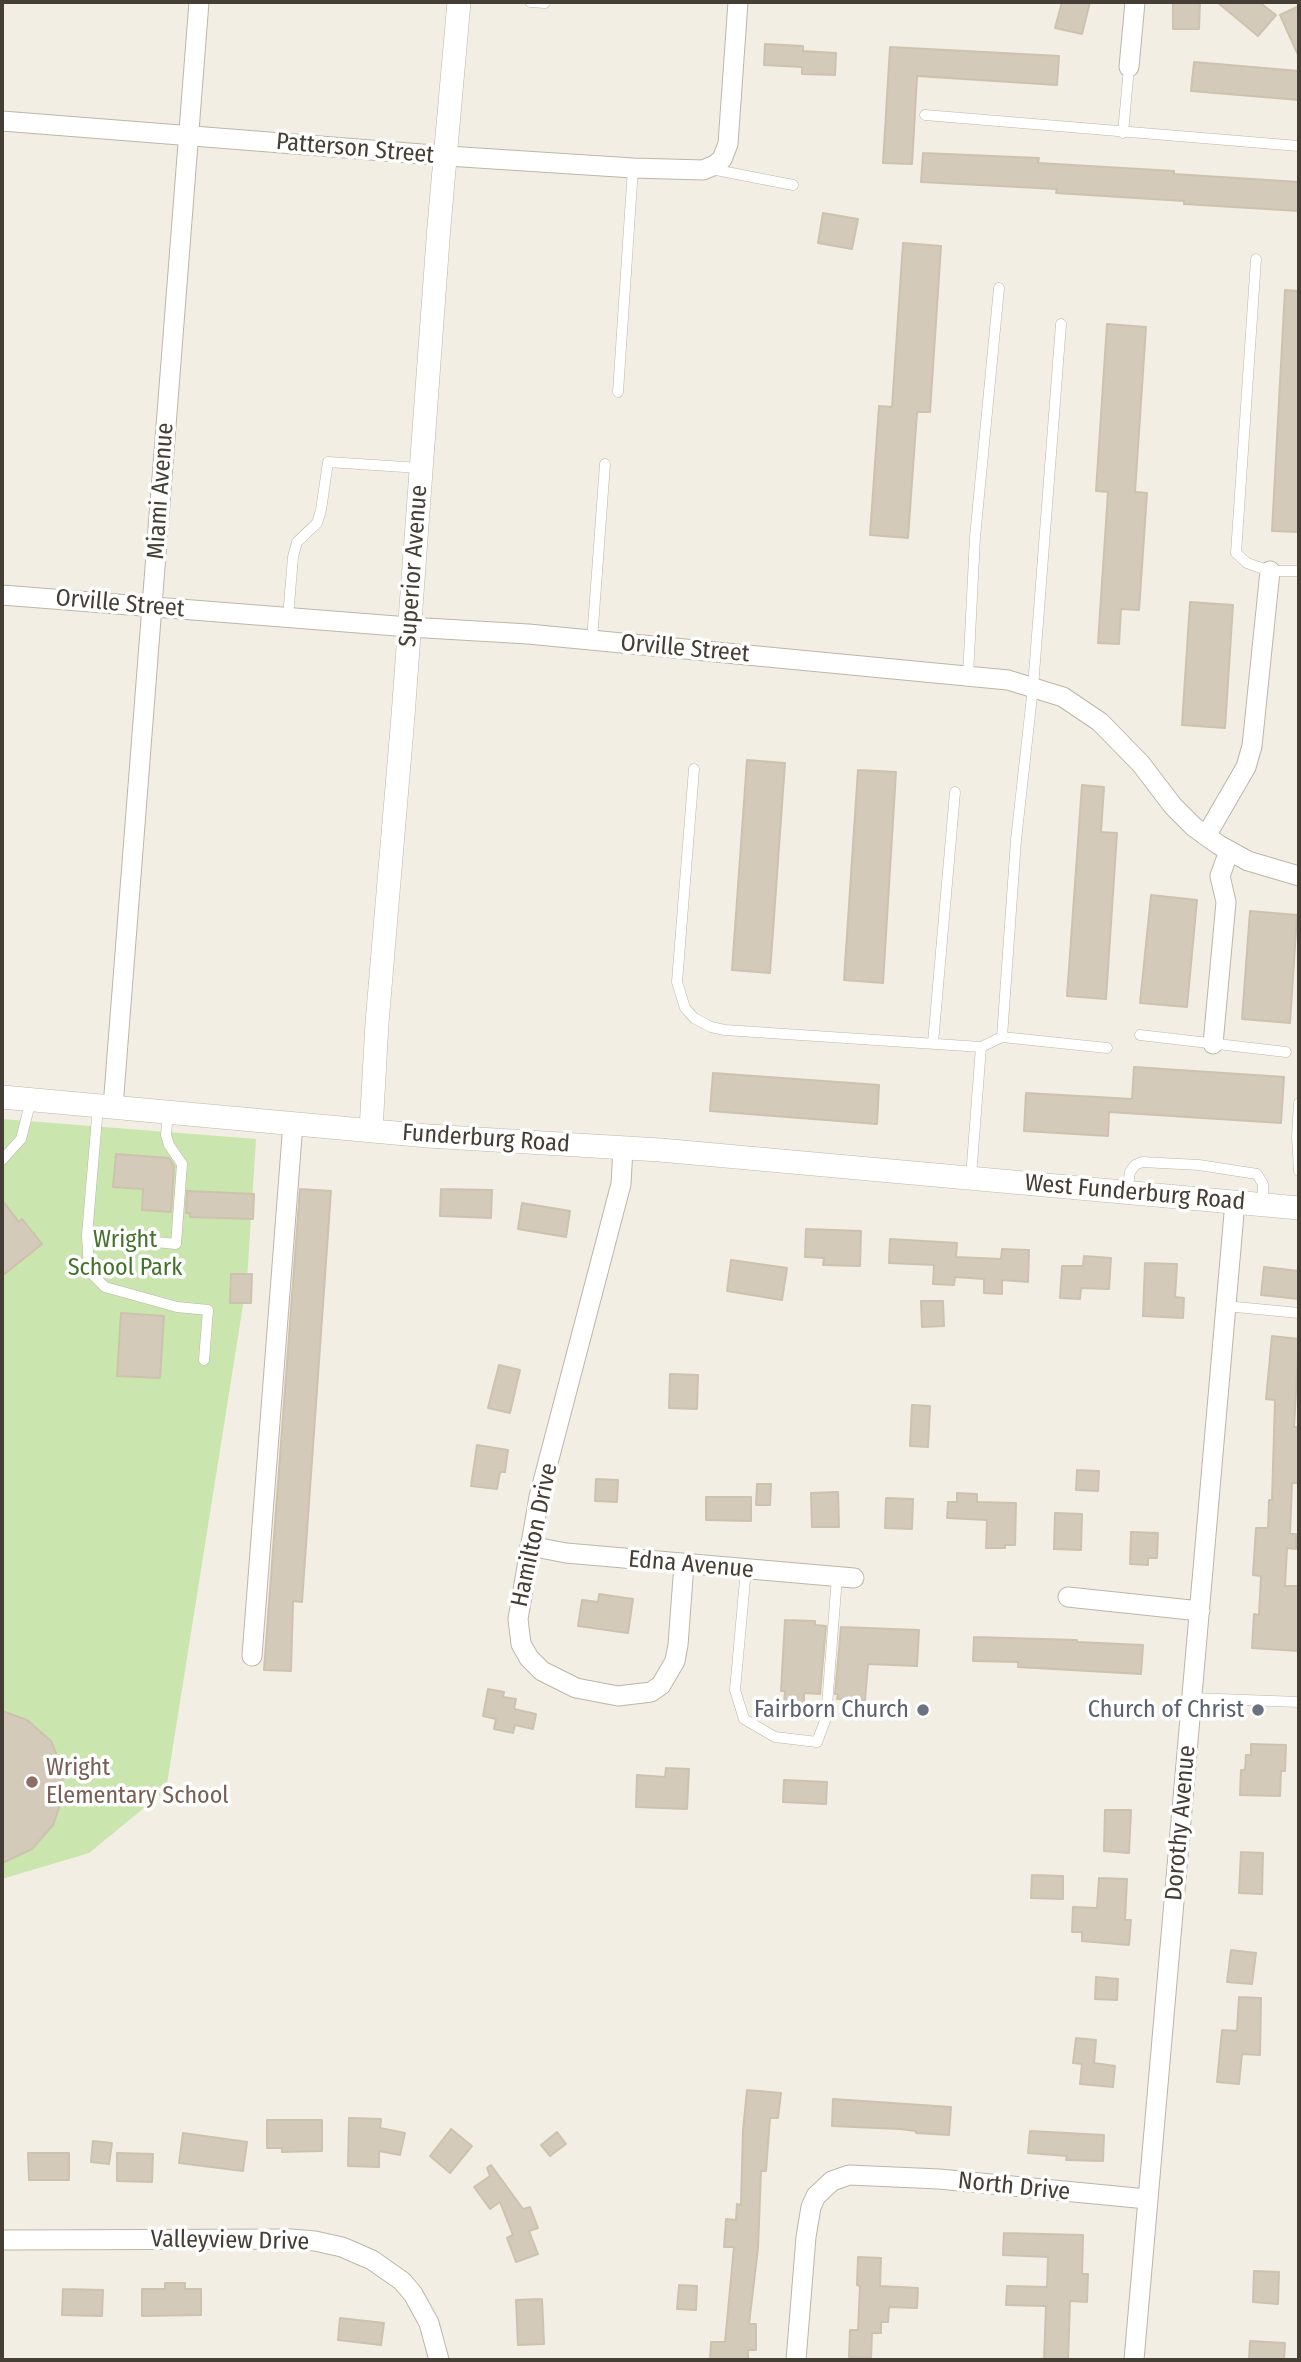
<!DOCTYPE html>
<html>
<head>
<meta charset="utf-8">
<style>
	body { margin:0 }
	#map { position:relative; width:1301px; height:2362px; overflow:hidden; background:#f2eee4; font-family:"Fira Sans Condensed",sans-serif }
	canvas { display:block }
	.frame { position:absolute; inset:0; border:4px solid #443e34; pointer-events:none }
</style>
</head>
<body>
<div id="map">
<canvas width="1301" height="2362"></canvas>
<div class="frame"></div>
</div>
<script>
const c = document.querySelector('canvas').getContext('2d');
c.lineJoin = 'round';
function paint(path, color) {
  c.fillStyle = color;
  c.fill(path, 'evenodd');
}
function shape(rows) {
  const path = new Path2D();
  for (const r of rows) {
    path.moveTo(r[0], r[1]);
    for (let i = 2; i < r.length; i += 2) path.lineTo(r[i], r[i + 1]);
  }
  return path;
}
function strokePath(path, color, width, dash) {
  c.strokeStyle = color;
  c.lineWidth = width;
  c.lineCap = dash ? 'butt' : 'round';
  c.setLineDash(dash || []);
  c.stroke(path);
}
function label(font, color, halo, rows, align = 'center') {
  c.font = font + ' "Fira Sans Condensed",sans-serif';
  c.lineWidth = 7;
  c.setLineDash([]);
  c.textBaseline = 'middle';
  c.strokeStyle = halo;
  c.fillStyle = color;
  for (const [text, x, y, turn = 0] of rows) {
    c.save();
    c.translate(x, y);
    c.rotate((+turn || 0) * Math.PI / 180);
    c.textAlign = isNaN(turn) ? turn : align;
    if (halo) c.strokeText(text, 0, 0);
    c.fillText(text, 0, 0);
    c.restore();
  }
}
const green = shape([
	[2,1119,256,1139,247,1280,166,1790,89,1853,2,1879]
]);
const building = shape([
	[1062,2,1090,2,1082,34,1055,28,1062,2],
	[1173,2,1200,2,1199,29,1173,29,1173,2],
	[1217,2,1259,2,1276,15,1258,36,1217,2],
	[1299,6,1299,57,1280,15,1299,6],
	[765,44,803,46,803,51,836,53,835,75,802,74,802,67,764,65,765,44],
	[890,47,1059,56,1057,85,917,76,912,164,883,163,890,47],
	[1194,62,1299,71,1299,100,1191,91,1194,62],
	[923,153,1039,158,1038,163,1174,171,1174,174,1299,182,1299,211,1184,204,1184,201,1056,193,1057,189,921,182,923,153],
	[823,213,858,219,852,249,818,243,823,213],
	[903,243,941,246,930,412,917,412,908,538,870,535,879,406,892,407,903,243],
	[1285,290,1299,291,1299,532,1272,531,1285,290],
	[1107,324,1146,327,1135,492,1147,493,1139,610,1121,609,1119,644,1098,643,1108,492,1096,491,1107,324],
	[1190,602,1233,605,1225,728,1182,725,1190,602],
	[747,760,785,763,770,973,732,970,747,760],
	[858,770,896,772,883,983,844,980,858,770],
	[1082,785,1104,787,1101,832,1117,833,1106,999,1067,996,1082,785],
	[1151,895,1197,900,1187,1007,1140,1003,1151,895],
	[1250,911,1297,915,1290,1023,1242,1019,1250,911],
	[1134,1067,1284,1077,1281,1123,1109,1112,1108,1136,1024,1131,1026,1093,1132,1099,1134,1067],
	[713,1073,879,1085,877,1124,710,1111,713,1073],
	[116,1154,169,1158,174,1166,171,1212,142,1210,143,1189,113,1187,116,1154],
	[300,1189,331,1191,302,1602,293,1601,291,1671,264,1670,300,1189],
	[441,1189,492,1190,491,1218,440,1216,441,1189],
	[187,1191,254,1194,253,1219,190,1217,190,1213,186,1213,187,1191],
	[2,1200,19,1222,22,1219,42,1244,2,1276,2,1200],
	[522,1203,570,1211,566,1237,518,1229,522,1203],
	[806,1229,861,1231,860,1266,823,1265,824,1258,805,1257,806,1229],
	[890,1239,957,1243,956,1257,1001,1259,1002,1249,1029,1250,1028,1282,1002,1280,1002,1294,984,1293,984,1279,955,1277,954,1285,933,1284,934,1265,889,1263,890,1239],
	[1084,1256,1111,1258,1109,1289,1081,1288,1080,1299,1060,1298,1062,1266,1083,1266,1084,1256],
	[731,1260,787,1268,782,1300,727,1291,731,1260],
	[1145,1263,1177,1264,1175,1297,1184,1298,1183,1318,1143,1316,1145,1263],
	[1264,1267,1299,1271,1299,1299,1261,1295,1264,1267],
	[231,1274,252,1274,251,1303,230,1303,231,1274],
	[921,1301,943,1301,944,1326,922,1327,921,1301],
	[121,1313,164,1316,160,1378,117,1376,121,1313],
	[1272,1336,1299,1339,1294,1427,1299,1427,1299,1483,1292,1483,1290,1534,1296,1534,1296,1549,1287,1548,1285,1586,1299,1586,1299,1651,1252,1648,1254,1614,1259,1615,1261,1576,1253,1575,1256,1528,1268,1528,1269,1500,1272,1500,1275,1400,1266,1399,1272,1336],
	[499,1365,520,1370,510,1413,488,1408,499,1365],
	[670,1374,698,1375,697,1409,669,1408,670,1374],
	[912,1405,930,1406,928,1447,910,1446,912,1405],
	[477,1445,508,1450,505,1472,500,1472,497,1489,471,1486,477,1445],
	[1077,1470,1099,1471,1098,1491,1076,1490,1077,1470],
	[596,1479,618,1480,617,1502,595,1501,596,1479],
	[757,1484,771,1484,770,1505,756,1505,757,1484],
	[838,1492,839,1527,812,1527,811,1493,838,1492],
	[957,1493,977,1494,977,1502,1016,1503,1015,1545,1005,1545,1005,1548,986,1548,987,1520,947,1518,948,1502,957,1502,957,1493],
	[706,1497,751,1497,751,1521,706,1520,706,1497],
	[886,1498,913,1499,912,1529,885,1528,886,1498],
	[1055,1513,1082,1514,1081,1550,1054,1549,1055,1513],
	[1131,1532,1158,1533,1157,1558,1148,1558,1148,1565,1130,1564,1131,1532],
	[599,1594,633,1599,628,1633,578,1626,582,1600,598,1602,599,1594],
	[785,1620,815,1621,815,1625,826,1626,820,1694,804,1693,804,1704,784,1704,785,1691,781,1691,785,1620],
	[841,1627,919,1630,917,1666,868,1664,865,1700,837,1699,838,1694,835,1694,841,1627],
	[974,1637,1077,1640,1077,1642,1143,1645,1141,1674,1018,1667,1018,1662,973,1661,974,1637],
	[488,1689,504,1692,503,1697,516,1699,514,1709,536,1714,533,1729,515,1725,513,1733,494,1729,496,1719,483,1716,488,1689],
	[2,1711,27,1720,51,1741,62,1768,63,1796,53,1825,32,1849,2,1863,2,1711],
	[1251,1744,1286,1745,1285,1771,1281,1771,1280,1796,1240,1795,1241,1770,1245,1770,1246,1755,1251,1755,1251,1744],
	[666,1768,689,1769,687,1809,636,1807,637,1775,665,1777,666,1768],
	[784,1780,827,1782,826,1804,783,1802,784,1780],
	[1105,1810,1131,1810,1129,1853,1104,1851,1105,1810],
	[1241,1852,1263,1853,1262,1894,1239,1893,1241,1852],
	[1032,1875,1063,1876,1063,1899,1031,1898,1032,1875],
	[1099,1878,1127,1879,1125,1920,1131,1920,1129,1945,1082,1941,1082,1932,1072,1932,1073,1907,1097,1908,1099,1878],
	[1231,1950,1256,1953,1252,1984,1227,1982,1231,1950],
	[1096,1977,1118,1979,1117,2000,1095,1999,1096,1977],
	[1239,1997,1261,1998,1260,2055,1242,2054,1239,2084,1217,2082,1222,2030,1237,2031,1239,1997],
	[1076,2038,1096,2040,1094,2063,1115,2066,1113,2087,1080,2084,1082,2064,1073,2063,1076,2038],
	[747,2090,781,2093,778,2118,770,2118,766,2171,761,2171,758,2248,749,2324,756,2324,756,2350,748,2350,748,2360,710,2360,711,2342,725,2342,734,2247,724,2247,726,2219,736,2220,737,2204,741,2205,743,2130,747,2090],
	[833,2099,951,2107,949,2135,916,2133,916,2131,900,2129,832,2126,833,2099],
	[349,2118,381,2119,380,2128,405,2133,400,2155,379,2151,379,2167,348,2166,349,2118],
	[267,2120,322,2120,322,2151,282,2152,282,2148,267,2148,267,2120],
	[451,2129,472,2146,450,2173,430,2156,451,2129],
	[1030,2131,1104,2135,1103,2161,1066,2160,1067,2156,1028,2153,1030,2131],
	[557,2132,566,2144,550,2156,541,2145,557,2132],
	[183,2133,247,2142,243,2171,179,2163,183,2133],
	[93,2141,112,2143,109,2164,91,2162,93,2141],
	[28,2153,69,2153,69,2180,29,2180,28,2153],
	[117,2153,153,2154,152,2182,117,2181,117,2153],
	[491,2165,523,2209,530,2207,538,2228,529,2231,538,2254,516,2262,507,2238,513,2235,500,2202,490,2209,474,2187,490,2176,487,2168,491,2165],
	[1004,2233,1083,2235,1082,2274,1088,2274,1087,2302,1070,2301,1068,2360,1044,2360,1046,2306,1006,2305,1007,2286,1047,2287,1048,2257,1003,2255,1004,2233],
	[858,2257,881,2258,880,2286,918,2288,917,2308,889,2307,888,2322,881,2322,881,2333,872,2333,871,2358,849,2357,850,2330,858,2330,860,2286,857,2285,858,2257],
	[1254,2271,1279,2272,1278,2304,1253,2302,1254,2271],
	[165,2283,185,2283,185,2289,201,2289,201,2315,142,2316,142,2289,165,2289,165,2283],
	[679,2285,697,2286,696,2310,677,2309,679,2285],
	[63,2289,103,2290,102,2316,62,2315,63,2289],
	[542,2299,544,2344,518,2345,516,2300,542,2299],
	[340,2318,384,2323,381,2345,338,2340,340,2318],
	[1250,2341,1285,2343,1284,2359,1249,2360,1250,2341]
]);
const service = shape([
	[530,2,545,3],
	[925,115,1299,146],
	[1123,133,1129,67],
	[711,169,793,185],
	[1256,259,1236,553,1247,563,1270,571,1299,571],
	[618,392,633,168],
	[288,617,293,557,297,542,317,523,321,510,328,462,420,468],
	[592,640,605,464],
	[968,676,975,537,999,288],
	[694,769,677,982,685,1008,694,1018,711,1027,725,1030,981,1047,1002,1037,1107,1048],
	[1140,1035,1286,1052],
	[1002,1037,1016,840,1033,687,1061,324],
	[933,1043,955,792],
	[1299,1103,1297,1137,1299,1171],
	[98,1106,87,1235,89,1271,105,1287,177,1307,208,1310,204,1360],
	[2,1160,21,1139,31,1100],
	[971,1177,981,1047],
	[1127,1192,1130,1172,1135,1165,1142,1162,1199,1165,1257,1174,1263,1184,1263,1204],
	[87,1235,176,1244,182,1164,169,1145,166,1135,168,1112],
	[1225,1306,1299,1313],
	[746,1569,735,1690,744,1719,775,1737,817,1742,826,1718,837,1577],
	[1192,1698,1299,1702]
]);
const minor = shape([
	[1129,67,1135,2],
	[2,121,447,156,633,168,703,170,715,165,722,159,728,144,738,2],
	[2,595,409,627,528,634,1008,680,1063,697,1100,722,1141,764,1173,806,1194,827,1219,845,1248,861,1299,876],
	[1206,836,1246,767,1252,746,1270,571],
	[1213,1044,1226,902,1220,876,1229,851],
	[113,1107,199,2],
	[623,1148,621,1184,539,1497,518,1619,521,1644,529,1658,542,1671,576,1688,618,1696,651,1692,661,1685,675,1661,678,1645,684,1564],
	[530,1546,566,1553,854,1578],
	[1068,1597,1200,1611],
	[252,1656,293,1123],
	[2,2240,291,2239,315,2241,342,2247,372,2260,402,2281,413,2294,429,2323,439,2360],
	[796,2360,806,2237,811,2207,816,2196,832,2181,849,2175,939,2179,1147,2199],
	[1134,2360,1235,1202]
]);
const tertiary = shape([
	[2,1097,428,1136,660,1150,1299,1208],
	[371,1130,377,1023,403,716,439,226,459,2]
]);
const markers = [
	[923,1710,7,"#6b7280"],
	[1258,1710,7,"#6b7280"],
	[32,1782,7,"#8d6e63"]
];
const streetNames = [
	["Patterson Street",355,149,5],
	["Miami Avenue",161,491,-86],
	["Superior Avenue",414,566,-86],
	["Orville Street",120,604,5],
	["Orville Street",685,649,5],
	["Funderburg Road",486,1139,4],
	["West Funderburg Road",1135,1193,5],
	["Hamilton Drive",535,1535,-78],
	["Edna Avenue",691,1565,5],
	["Dorothy Avenue",1181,1823,-85],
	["North Drive",1014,2187,6],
	["Valleyview Drive",230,2241,1]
];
const parkNames = [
	["Wright",125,1240],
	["School Park",125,1268]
];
const worshipNames = [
	["Fairborn Church",909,1710],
	["Church of Christ",1244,1710]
];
const educationNames = [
	["Wright",46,1768],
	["Elementary School",46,1796]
];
paint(green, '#cae5ae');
paint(building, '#d3caba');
strokePath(building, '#cdc2ae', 2);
strokePath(service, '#bdb6a7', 11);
strokePath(minor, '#bdb6a7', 21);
strokePath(tertiary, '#bdb6a7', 24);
strokePath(service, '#fff', 10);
strokePath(minor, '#fff', 19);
strokePath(tertiary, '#fff', 23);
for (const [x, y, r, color] of markers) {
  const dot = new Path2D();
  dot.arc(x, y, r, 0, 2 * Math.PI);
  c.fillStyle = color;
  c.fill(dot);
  strokePath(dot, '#fff', 2.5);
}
label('24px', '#443e34', '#fff', streetNames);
label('24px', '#43732a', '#fff', parkNames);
label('24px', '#5b616d', '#fff', worshipNames, 'right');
label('24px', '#785e54', '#fff', educationNames, 'left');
</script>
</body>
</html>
